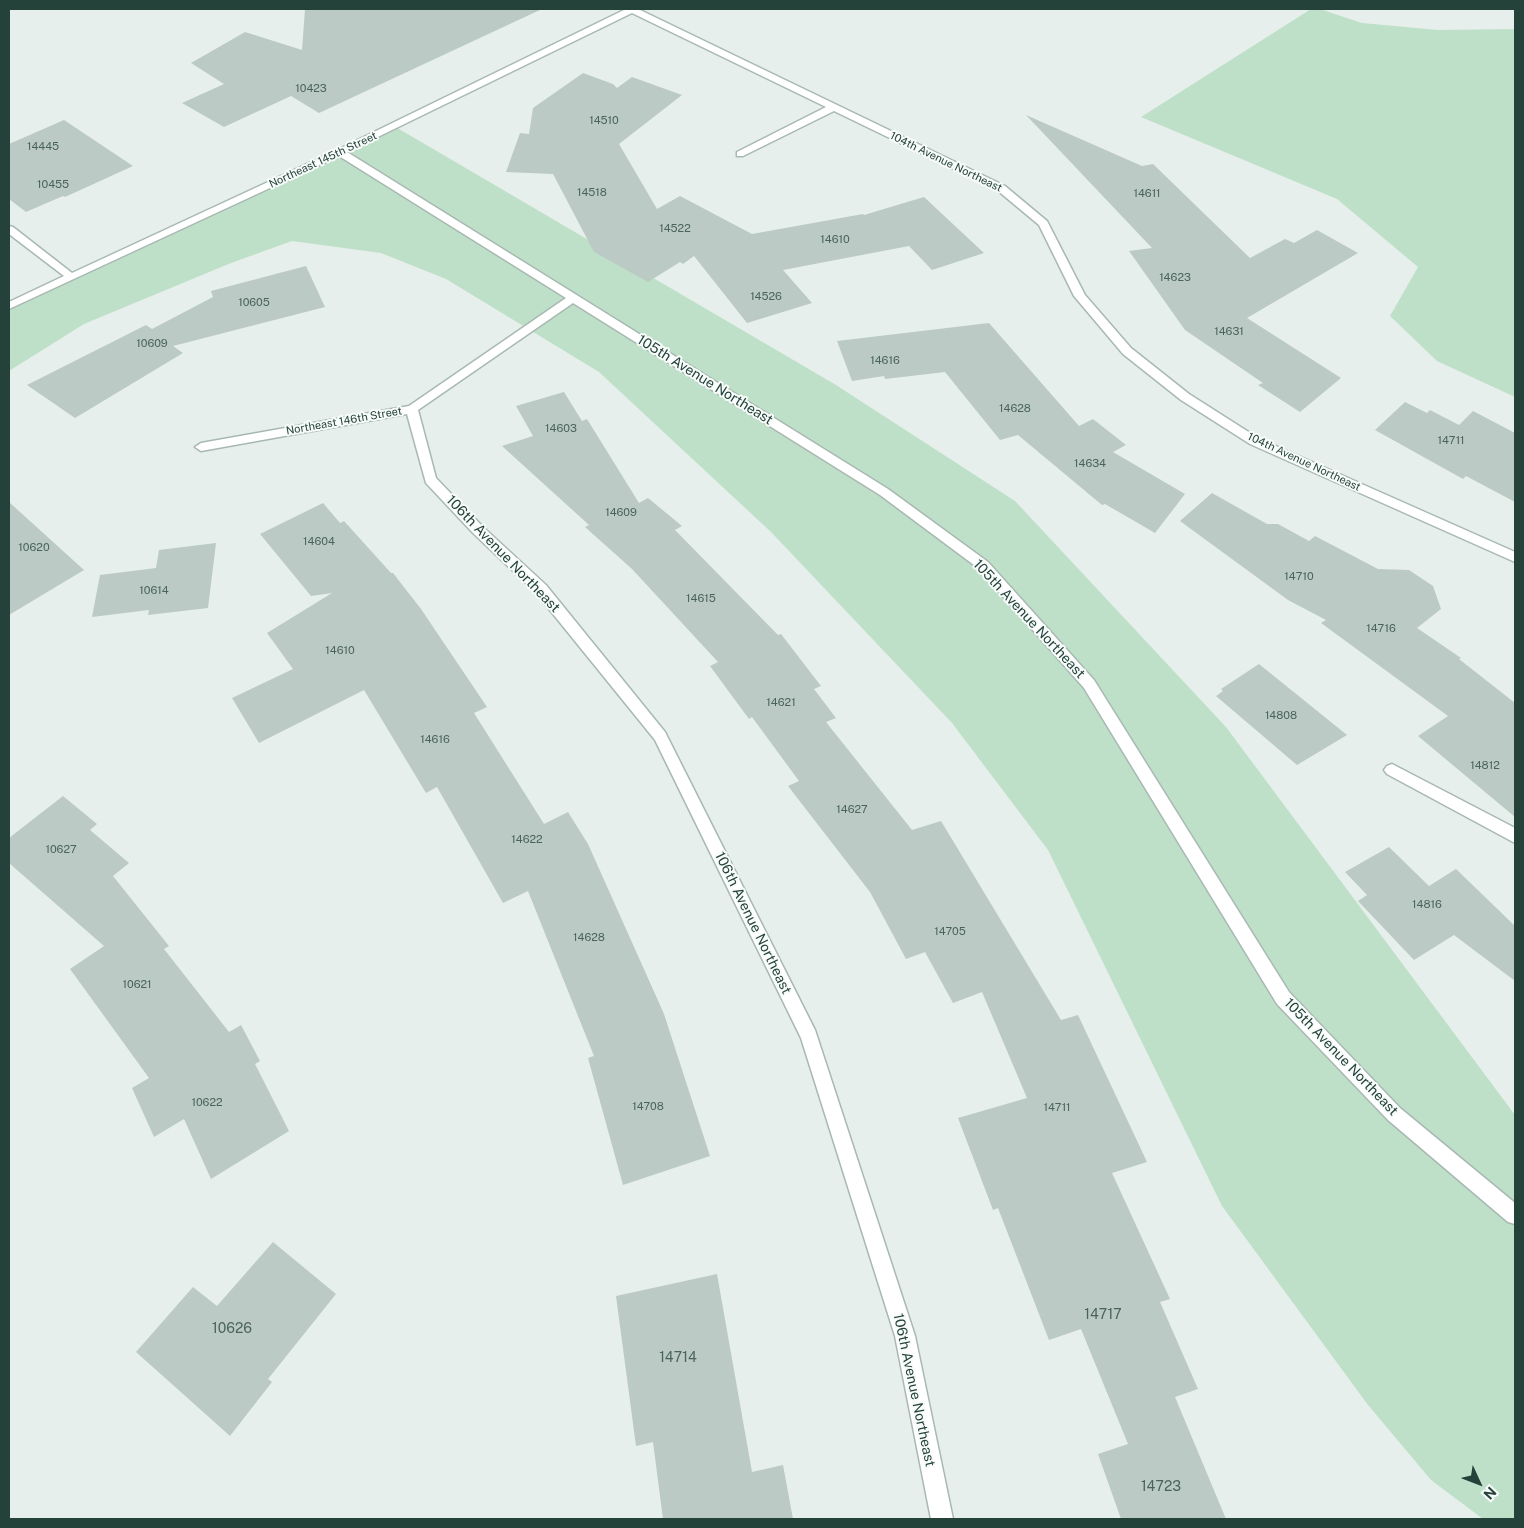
<!DOCTYPE html>
<html>
<head>
<meta charset="utf-8">
<style>
	body { margin:0 }
	#map { position:relative; width:1524px; height:1528px; overflow:hidden; background:#e6efeb; font-family:"Public Sans",sans-serif }
	canvas { display:block }
	.frame { position:absolute; inset:0; border:10px solid #24423a; pointer-events:none }
	.north { position:absolute; left:1454px; top:1458px; width:50px; height:50px; -webkit-text-stroke:4px #f7fbf9; paint-order:stroke; rotate:133deg; font-size:14px; font-weight:700; line-height:20px; text-align:center; color:#24423a }
	.north::after { content:''; display:block; margin:auto; width:18px; height:22px; background:#24423a; clip-path:polygon(50% 0,100% 100%,50% 72%,0 100%) }
</style>
</head>
<body>
<div id="map">
<canvas width="1524" height="1528"></canvas>
<div class="frame"></div>
<div class="north">N</div>
</div>
<script>
const c = document.querySelector('canvas').getContext('2d');
c.lineJoin = 'round';
function paint(path, color) {
  c.fillStyle = color;
  c.fill(path, 'evenodd');
}
function shape(rows) {
  const path = new Path2D();
  for (const r of rows) {
    path.moveTo(r[0], r[1]);
    for (let i = 2; i < r.length; i += 2) path.lineTo(r[i], r[i + 1]);
  }
  return path;
}
function strokePath(path, color, width, dash) {
  c.strokeStyle = color;
  c.lineWidth = width;
  c.lineCap = dash ? 'butt' : 'round';
  c.setLineDash(dash || []);
  c.stroke(path);
}
function label(font, color, halo, rows, align = 'center') {
  c.font = font + ' "Public Sans",sans-serif';
  c.lineWidth = 4;
  c.setLineDash([]);
  c.textBaseline = 'middle';
  c.strokeStyle = halo;
  c.fillStyle = color;
  for (const [text, x, y, turn = 0] of rows) {
    c.save();
    c.translate(x, y);
    c.rotate((+turn || 0) * Math.PI / 180);
    c.textAlign = isNaN(turn) ? turn : align;
    if (halo) c.strokeText(text, 0, 0);
    c.fillText(text, 0, 0);
    c.restore();
  }
}
const green = shape([
	[1311,9,1320,9,1362,23,1438,30,1515,29,1515,397,1437,361,1390,316,1418,267,1337,199,1141,117],
	[394,126,836,385,1015,501,1226,727,1515,1115,1515,1519,1483,1519,1431,1480,1368,1405,1222,1206,1048,850,952,723,771,532,599,372,446,279,381,253,292,241,231,263,84,324,9,371,9,306]
]);
const building = shape([
	[305,9,542,9,319,113,291,96,224,127,182,103,224,84,191,63,245,32,302,50],
	[583,73,613,84,617,88,632,77,682,95,619,144,657,209,680,196,752,234,863,214,864,215,924,197,984,253,932,270,909,246,783,270,812,303,747,323,694,256,683,264,680,262,648,282,594,252,553,174,506,172,520,133,529,134,533,108],
	[1026,115,1142,166,1153,164,1250,258,1285,239,1294,243,1317,230,1358,253,1247,318,1341,378,1300,412,1258,385,1263,383,1185,330,1129,251,1152,248],
	[64,120,133,166,65,197,63,196,26,212,9,199,9,144],
	[306,266,325,307,173,346,183,353,75,418,27,385,146,325,152,329,213,297,211,291],
	[989,323,1079,426,1093,419,1126,445,1113,452,1185,494,1155,533,1105,504,1102,505,1018,435,1000,440,945,372,885,379,884,376,852,381,837,341],
	[564,392,582,421,587,419,639,503,648,498,682,526,675,530,778,635,781,634,821,686,814,689,836,718,826,722,912,830,941,821,1061,1020,1078,1015,1147,1162,1112,1173,1170,1299,1160,1302,1198,1389,1175,1397,1226,1519,1121,1519,1098,1454,1128,1444,1081,1329,1049,1340,998,1208,993,1210,958,1118,1027,1098,982,992,953,1003,925,952,906,959,870,892,788,786,799,781,752,717,749,719,710,666,718,662,632,569,585,527,589,525,502,446,533,436,516,406],
	[1405,402,1427,413,1430,410,1459,425,1473,411,1515,433,1515,502,1466,476,1463,479,1375,430],
	[1212,493,1267,524,1278,524,1309,541,1315,536,1378,569,1409,570,1433,586,1441,609,1417,628,1461,658,1459,659,1515,703,1515,817,1418,736,1448,716,1321,623,1326,620,1288,600,1180,521],
	[9,502,84,570,9,615],
	[323,503,340,523,344,521,391,573,393,573,421,609,487,707,474,713,544,824,568,812,588,844,664,1014,710,1156,623,1185,588,1058,594,1056,528,891,503,903,437,787,426,793,364,690,259,743,232,698,293,669,267,633,332,593,311,596,260,534],
	[216,543,208,608,148,615,149,610,92,617,100,575,156,568,159,550],
	[1259,664,1347,735,1297,765,1216,696,1223,691,1221,689],
	[63,796,97,824,90,830,129,863,113,876,169,946,164,949,229,1032,241,1025,260,1061,255,1064,289,1131,211,1179,184,1119,154,1137,132,1088,149,1078,70,969,104,946,9,863,9,838],
	[1389,847,1429,886,1456,869,1515,926,1515,981,1454,935,1414,960,1358,901,1367,895,1345,872],
	[273,1242,336,1294,268,1379,272,1382,230,1436,136,1352,193,1287,217,1306],
	[717,1274,752,1472,783,1465,793,1519,663,1519,653,1442,636,1446,616,1296]
]);
const minor = shape([
	[626,9,638,9,1005,186,1047,221,1085,295,1131,348,1189,394,1258,438,1515,552,1515,562,1250,444,1181,400,1123,354,1074,296,1039,225,997,190,834,111,743,156,737,156,737,152,826,107,632,13,347,152,888,489,988,562,1094,680,1289,992,1400,1108,1515,1203,1515,1224,1508,1222,1388,1120,1277,1004,1084,688,978,568,880,495,573,303,418,410,436,478,483,527,546,585,665,732,815,1030,915,1336,953,1519,931,1519,895,1336,801,1038,655,740,536,593,473,533,426,483,407,414,201,451,195,447,201,443,409,406,566,298,339,156,9,309,9,302,64,276,9,234,9,226,13,227,72,273,337,150,626,9],
	[1392,764,1515,828,1515,843,1387,774,1384,770,1387,766,1392,764]
]);
const numberNames = [
	["10423",311,89],
	["14510",604,121],
	["14445",43,147],
	["10455",53,185],
	["14518",592,193],
	["14611",1147,194],
	["14522",675,229],
	["14610",835,240],
	["14623",1175,278],
	["14526",766,297],
	["10605",254,303],
	["14631",1229,332],
	["10609",152,344],
	["14616",885,361],
	["14628",1015,409],
	["14603",561,429],
	["14711",1451,441],
	["14634",1090,464],
	["14609",621,513],
	["14604",319,542],
	["10620",34,548],
	["14710",1299,577],
	["10614",154,591],
	["14615",701,599],
	["14716",1381,629],
	["14610",340,651],
	["14621",781,703],
	["14808",1281,716],
	["14616",435,740],
	["14812",1485,766],
	["14627",852,810],
	["14622",527,840],
	["10627",61,850],
	["14816",1427,905],
	["14705",950,932],
	["14628",589,938],
	["10621",137,985],
	["10622",207,1103],
	["14708",648,1107],
	["14711",1057,1108]
];
const farStreetnames = [
	["Northeast 145th Street",323,160,-25],
	["104th Avenue Northeast",946,162,26],
	["Northeast 146th Street",344,421,-10],
	["104th Avenue Northeast",1304,462,25]
];
const streetNames = [
	["105th Avenue Northeast",705,380,32],
	["106th Avenue Northeast",503,554,46],
	["105th Avenue Northeast",1029,619,47],
	["106th Avenue Northeast",753,923,64],
	["105th Avenue Northeast",1341,1057,46],
	["106th Avenue Northeast",914,1390,78]
];
const nearNumbernames = [
	["14717",1103,1315],
	["10626",232,1329],
	["14714",678,1358],
	["14723",1161,1487]
];
paint(green, '#bfe0c8');
paint(building, '#bbcac4');
strokePath(minor, '#a8b8b2', 3);
paint(minor, '#fff');
label('11px', '#4a645c', null, numberNames);
label('11px', '#24423a', '#f7fbf9', farStreetnames);
label('14px', '#24423a', '#f7fbf9', streetNames);
label('14px', '#4a645c', null, nearNumbernames);
</script>
</body>
</html>
